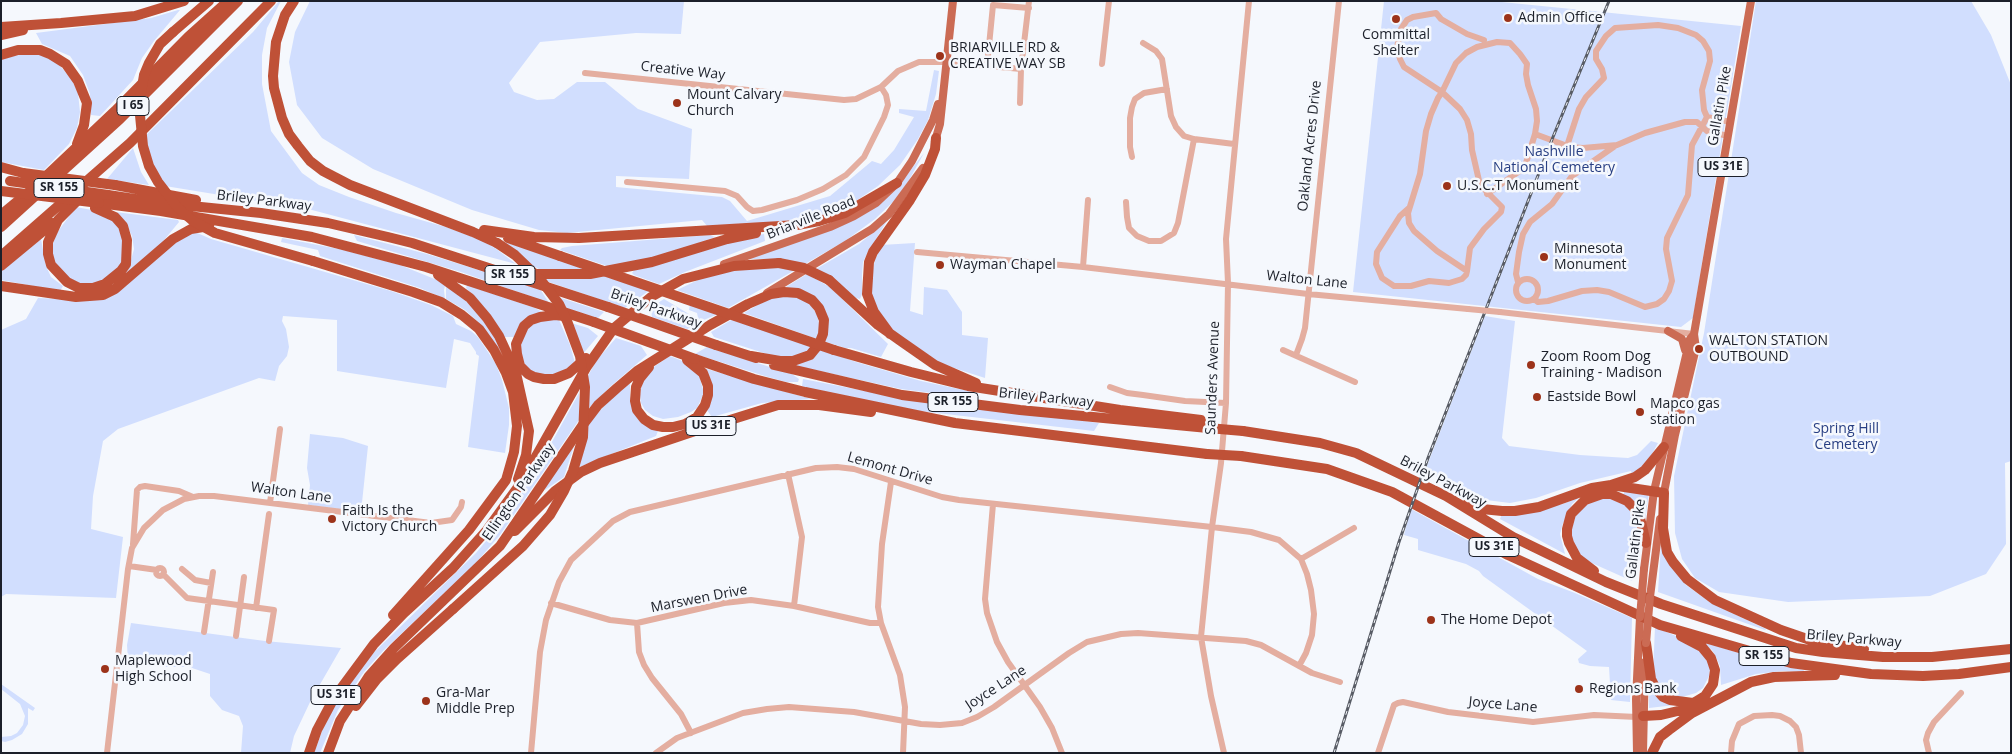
<!DOCTYPE html>
<html>
<head>
<meta charset="utf-8">
<style>
	body { margin:0 }
	#map { position:relative; width:2012px; height:754px; overflow:hidden; background:#f5f8fd; font-family:"Open Sans",sans-serif }
	canvas { display:block }
	.frame { position:absolute; inset:0; border:2px solid #1c202a; pointer-events:none }
</style>
</head>
<body>
<div id="map">
<canvas width="2012" height="754"></canvas>
<div class="frame"></div>
</div>
<script>
const c = document.querySelector('canvas').getContext('2d');
c.lineJoin = 'round';
function paint(path, color) {
  c.fillStyle = color;
  c.fill(path, 'evenodd');
}
function shape(rows) {
  const path = new Path2D();
  for (const r of rows) {
    if (r.length === 3) {
      path.moveTo(r[0] + r[2], r[1]);
      path.arc(r[0], r[1], r[2], 0, 2 * Math.PI);
      continue;
    }
    path.moveTo(r[0], r[1]);
    for (let i = 2; i < r.length; i += 2) path.lineTo(r[i], r[i + 1]);
  }
  return path;
}
function strokePath(path, color, width, dash) {
  c.strokeStyle = color;
  c.lineWidth = width;
  c.lineCap = dash ? 'butt' : 'round';
  c.setLineDash(dash || []);
  c.stroke(path);
}
function label(font, color, halo, rows, align = 'center') {
  c.font = font + ' "Open Sans",sans-serif';
  c.lineWidth = 5;
  c.setLineDash([]);
  c.textBaseline = 'middle';
  c.strokeStyle = halo;
  c.fillStyle = color;
  for (const [text, x, y, turn = 0] of rows) {
    c.save();
    c.translate(x, y);
    c.rotate((+turn || 0) * Math.PI / 180);
    c.textAlign = isNaN(turn) ? turn : align;
    if (halo) c.strokeText(text, 0, 0);
    c.fillText(text, 0, 0);
    c.restore();
  }
}
const green = shape([
	[279,1,281,1,267,28,262,55,262,84,271,131,302,173,319,185,349,197,396,213,446,227,481,240,495,248,516,264,312,210,165,186,153,170,143,138,253,32],
	[310,1,684,1,681,34,636,33,540,42,509,83,514,92,537,100,554,99,577,82,605,82,638,109,692,129,689,179,616,176,616,187,722,197,730,201,747,221,830,196,872,161,881,164,894,150,914,117,899,113,899,109,926,111,934,70,939,71,936,94,928,120,918,139,900,165,878,186,844,209,824,215,795,220,708,227,702,220,567,233,539,230,472,210,373,169,322,138,297,105,289,62,295,32],
	[1384,1,1492,1,1741,26,1693,318,1681,327,1353,292],
	[1756,1,1971,1,1991,35,2011,85,2011,461,2005,463,2006,544,1986,574,1930,596,1788,602,1719,592,1695,578,1682,559,1675,533,1674,476,1704,333],
	[178,10,180,10,154,41,142,58,133,80,100,116,91,115,90,94,83,75,70,56,42,44,36,33,151,18],
	[32,53,46,56,59,65,72,79,78,93,80,112,77,128,69,144,44,170,1,162,1,58],
	[133,148,141,172,149,185,107,179],
	[924,153,908,182,894,201,875,219,845,241,805,264,783,259,747,259,839,226,905,177],
	[76,207,92,210,116,222,125,239,122,264,104,281,85,285,67,279,54,262,52,247,56,234],
	[116,212,178,220,179,222,160,245,122,279,130,264,134,249,132,236,126,223],
	[887,221,868,252,863,262,862,274,862,294,860,299,856,298,816,269,859,244],
	[195,232,211,239,391,291,431,305,453,316,456,324,471,331,478,337,496,364,502,380,509,408,509,425,505,453,468,447,479,356,476,354,476,352,470,343,454,339,446,388,337,371,337,320,283,316,282,321,286,329,289,347,287,356,279,366,275,381,259,378,118,429,103,441,93,496,91,529,123,537,116,598,6,594,1,597,1,330,26,319,38,298,93,300,172,243],
	[764,234,765,241,685,272,659,284,634,275,632,273,635,269,737,239],
	[354,235,427,254,540,289,549,303,461,272,357,241],
	[710,235,715,237,672,253,610,267,560,250,562,248,572,246],
	[282,238,344,250,400,265,442,282,464,298,489,327,500,349,499,350,479,323,465,310,446,299,446,287,445,286,444,290,445,299,420,288,320,256,318,250,281,242],
	[41,239,46,266,51,277,63,286,60,291,1,280,1,270],
	[502,241,587,269,539,269,528,263],
	[915,243,910,311,923,315,924,287,947,290,962,312,962,335,988,338,985,378,932,361,888,327,879,314,871,297,871,277,875,260,881,245],
	[775,266,795,270,728,308,677,290,700,279,725,272],
	[807,274,830,287,888,344,881,357,851,348,845,348,823,341,825,315,786,287],
	[605,275,650,290,625,308,546,281,547,278],
	[467,285,535,308,544,313,518,329,514,337,503,337,489,313,466,288],
	[789,294,807,301,817,314,820,328,817,339,744,313,770,298],
	[555,296,604,312,596,320,563,308],
	[664,299,689,314,694,321,692,327,687,329,652,317,651,310,653,306],
	[690,304,718,314,699,322,697,313,689,310],
	[1485,316,1515,321,1502,438,1509,446,1580,455,1628,458,1637,455,1651,441,1658,443,1647,463,1632,474,1631,471,1580,483,1536,498,1510,503,1486,500,1425,471],
	[733,319,813,347,809,351,795,356,785,357,770,355,714,337,711,332],
	[542,320,559,320,570,345,575,363,561,373,546,376,532,372,521,360,521,337,532,324],
	[571,323,588,328,598,336,582,355],
	[616,338,641,346,647,355,611,386,588,409,587,378,596,361],
	[707,347,792,374,799,379,798,382,786,382,768,377,695,354],
	[819,348,856,362,921,381,978,393,977,399,901,389,792,365],
	[670,356,685,362,699,375,704,393,697,408,691,412,678,417,663,419,653,416,645,410,641,403,640,395,642,382,649,370],
	[704,369,707,369,811,399,762,403,712,417,706,409],
	[803,379,891,396,1099,423,1094,431,902,409,810,389,802,386],
	[630,384,630,397,658,431,656,436,577,468,588,424,605,405,626,385],
	[579,393,579,420,500,535,474,565,384,650,364,672,338,710,320,753,314,753,328,715,360,666,476,553,508,515,532,478],
	[310,434,343,438,368,446,361,512,308,505,310,485,307,468],
	[576,440,564,477,545,490,546,484],
	[1625,489,1649,493,1645,521,1623,495],
	[1582,495,1572,504,1566,520,1563,523,1560,534,1565,554,1500,519,1502,514,1563,504],
	[1599,497,1619,500,1634,514,1639,533,1639,546,1637,569,1632,581,1585,560,1579,555,1570,536,1577,510],
	[1411,509,1538,579,1575,593,1632,618,1630,702,1611,700,1609,667,1590,666,1579,663,1578,659,1587,651,1483,576,1479,571,1466,564,1418,550,1418,539,1404,535],
	[1661,543,1673,568,1686,585,1711,603,1766,629,1765,630,1658,592],
	[131,623,265,641,341,648,311,700,294,736,290,753,241,753,243,726,239,716,222,710,210,696,210,674,189,667,158,667,128,661,127,645],
	[1655,627,1683,639,1706,656,1710,669,1709,676,1703,688,1696,693,1682,697,1671,695,1658,686,1653,673],
	[1700,641,1765,661,1804,670,1803,672,1783,671,1756,674,1721,685,1720,666,1716,657,1712,650],
	[1,684,35,708,33,711,28,708,28,724,22,734,12,740,5,742,1,741,1,737,11,736,17,733,23,725,25,716,20,704,1,689],
	[1649,686,1675,705,1649,708]
]);
const minor = shape([
	[1484,40,1467,34,1441,19,1436,13,1413,17,1407,20,1401,29,1397,47,1400,59,1404,67,1442,92,1460,109,1467,120,1471,134,1472,150,1480,185,1502,207,1501,212,1484,229,1470,248,1467,271,1437,251,1414,231,1409,223,1408,213,1420,174,1426,131,1431,114,1438,98,1442,92,1443,90,1456,63,1466,53,1477,47,1497,42,1510,43,1520,54,1527,64,1526,74,1528,85,1536,109,1537,121,1535,134,1570,147,1583,148,1617,145,1645,133,1685,122,1697,122,1707,131,1728,136],
	[1143,43,1156,51,1162,59,1171,116,1176,127,1184,136,1194,139,1234,144],
	[1102,64,1109,1],
	[987,66,993,5,1029,8],
	[585,73,844,100,856,99,881,87,898,71,919,62,946,62,1021,69],
	[1020,103,1021,69,1029,1],
	[1707,117,1730,122],
	[1567,146,1579,109,1586,97,1604,78,1602,69,1596,59,1596,51,1606,36,1615,28,1658,25,1678,28,1696,35,1703,41,1709,51,1710,61,1702,90,1704,110,1707,117],
	[1132,157,1130,147,1130,118,1132,107,1135,99,1144,93,1167,89],
	[627,182,725,191,737,196,747,207,753,211,762,210,797,200,823,189,846,175,864,157,884,117,888,105,886,95,881,87],
	[1487,194,1521,170,1526,163,1535,134],
	[1126,202,1127,217,1129,228,1137,236,1149,241,1161,241,1174,233,1178,223,1194,139],
	[1409,208,1400,216,1377,252,1376,264,1382,278,1394,286,1411,286,1429,281,1449,283,1462,279,1466,275,1467,271],
	[917,252,1083,267,1308,294,1468,309],
	[1083,267,1088,200],
	[1527,290,11],
	[1518,282,1516,274,1519,252,1523,234,1530,222,1552,204,1572,176,1615,146],
	[1534,299,1538,302,1548,301,1582,291,1597,290,1609,292,1645,307,1657,304,1664,299,1669,291,1672,281,1666,249,1667,238,1688,195,1692,145,1707,117],
	[1500,312,1694,334],
	[1283,350,1355,382],
	[1296,355,1302,339,1305,328,1339,1],
	[1110,387,1127,393,1143,395,1185,401,1226,403],
	[788,474,802,537,794,606],
	[891,482,882,544,878,607,881,623,900,675,905,707,903,753],
	[270,503,280,429],
	[993,504,985,599,987,613,997,642,1008,662,1040,707,1052,728,1062,753],
	[133,544,137,490,140,487,145,486,179,491,193,497],
	[1301,559,1354,528],
	[129,566,157,570],
	[160,572,4],
	[182,569,195,580,211,583],
	[163,574,187,598,274,610,269,641],
	[551,603,610,620,637,623,724,603,751,600,794,606,870,623,881,623],
	[256,608,269,514],
	[637,623,639,652,644,665,652,678,681,714,691,733],
	[204,632,213,572],
	[236,636,244,577],
	[107,753,128,569,132,548,144,528,163,510,184,499,199,496,214,496,431,523,452,520,461,507,462,502],
	[531,753,540,652,546,620,559,582,571,560,613,521,630,512,816,468,837,467,854,469,942,497,959,500,1212,527,1251,532,1279,540,1301,559,1307,574,1311,590,1314,614,1312,635,1306,653,1299,666],
	[656,753,677,738,743,713,767,709,789,707,854,712,921,724,940,725,962,723,977,717,994,707,1069,653,1087,642,1121,634,1138,633,1246,641,1261,645,1312,673,1340,682],
	[1224,753,1211,696,1201,637,1212,527,1221,463,1226,403,1228,283,1226,239,1249,1],
	[1378,753,1394,705,1398,703,1403,702,1448,712,1533,722,1594,715,1637,717],
	[1731,753,1732,741,1739,724,1754,716,1772,715,1780,716,1790,721,1796,727,1799,735,1801,753],
	[1929,753,1926,740,1928,733,1934,722,1961,693]
]);
const major = shape([
	[935,141,940,124,953,1],
	[724,264,830,227,854,216,876,203,897,183,912,161,933,120,938,104],
	[767,293,872,229,889,214,923,168],
	[1668,331,1682,339,1685,350],
	[1663,498,1675,435,1696,348,1694,334,1751,1],
	[1644,569,1654,491,1690,339,1694,334],
	[1650,597,1660,519],
	[1637,753,1636,699,1640,617],
	[1643,753,1645,662]
]);
const highway = shape([
	[294,1,285,15,276,42,273,76,274,88,282,118,289,134,298,146,310,161,323,171,350,185,473,232,497,243],
	[1,27,61,23,135,16,184,1],
	[173,32,209,1],
	[1,35,23,30],
	[1,55,18,50,40,50,50,54,66,64,78,81,87,103,84,125,77,144],
	[1,167,23,173],
	[41,181,115,111,188,37,228,1],
	[115,185,196,200],
	[108,195,161,203,261,213,328,223,388,237,412,243,608,307],
	[82,196,58,220,48,242,48,254,51,265,67,282,79,288,93,288,105,284,121,271,126,264,127,240,123,226,115,217,95,208],
	[99,203,161,211,312,237,426,267,594,322],
	[1,215,31,190],
	[1,227,120,119,238,1],
	[484,230,534,237,579,238,797,225,819,221,845,213,897,183],
	[508,238,560,256],
	[1,256,130,143,271,1],
	[313,261,413,292,441,302,462,315,479,329,494,350,506,373,513,392,517,426,514,452,506,480,469,530,393,615],
	[1,266,53,223],
	[531,274,590,274,652,262,727,239,756,233],
	[438,275,470,298,487,318,499,336,516,373,529,431,526,455,518,479],
	[829,280,878,325,902,342,935,365,976,383],
	[1,286,76,297,103,295,115,289,173,239,191,229,209,226],
	[564,316,555,315,540,317,531,320,524,326,516,344,517,354,520,366,528,374,534,377,544,379,554,379,569,373,586,358],
	[890,334,874,312,867,294,869,262,873,252,910,200,925,175,935,149,936,138],
	[716,345,756,358],
	[834,350,911,372,968,386,1120,410,1201,420],
	[695,359,754,379,805,392,955,423,1207,454],
	[774,365,902,395,1020,410,1208,428],
	[649,367,640,378,636,387,635,401,637,410,644,419,653,425,663,427,673,427,685,424,697,417,705,405,708,395,708,386,703,373,687,360],
	[1243,431,1320,443,1356,453,1446,496,1513,537,1606,582,1661,604,1796,648,1823,652,1883,657,1932,657,2011,649],
	[1241,456,1327,469,1392,492,1508,555,1660,625,1791,663,1871,674,1923,676,1959,674,2011,667],
	[1611,485,1664,493,1663,528,1667,552,1673,562,1687,579,1715,600,1781,630,1813,641,1864,649],
	[1467,504,1482,509,1502,511,1515,511,1539,507,1592,488,1611,485,1635,477,1645,470,1664,447],
	[515,531,555,491,581,472,600,463,695,431,778,405,819,405,871,412],
	[1594,571,1577,558,1569,543,1567,536,1567,529,1571,514,1585,500,1602,494,1611,494,1627,501,1634,508,1640,518,1646,543],
	[1646,643,1651,679,1656,689,1663,697,1670,700,1693,703],
	[356,706,377,679,397,659,453,609],
	[1643,716,1661,715,1682,710,1705,696,1713,684,1715,670,1711,658,1702,647,1681,636],
	[309,753,317,730,334,698,374,644,404,613,453,568,487,530,521,483,586,368,614,328,651,297,683,279,734,266,779,263],
	[328,753,340,721,369,676,394,648,500,546,582,426,598,405,617,388,637,371,710,325,748,304,771,294,784,292,798,293,812,300,819,308,824,320,823,334,819,344,810,355,793,361,780,361,751,356],
	[1652,753,1660,737,1669,730,1692,713,1751,682,1774,677,1835,675]
]);
const rail = shape([
	[1334,753,1399,542,1428,458,1553,137,1609,1]
]);
const minorBridge = shape([
	[1468,309,1500,312]
]);
const majorBridge = shape([
	[1640,617,1644,569],
	[1646,643,1650,597]
]);
const highwayBridge = shape([
	[173,32,160,44,149,63,144,75,139,105,143,146,149,166,158,182,178,208,193,221,215,233,313,261],
	[23,173,115,185],
	[10,181,108,195],
	[1,191,99,203],
	[560,256,834,350],
	[779,263,804,268,829,280],
	[608,307,716,345],
	[594,322,695,359],
	[1208,428,1243,431],
	[1207,454,1241,456],
	[453,609,523,546,550,515,564,491,573,471,583,437,585,387,580,356,567,321,559,304,540,279,515,255,497,243]
]);
const markers = [
	[1508,18,5,"#9c331a"],
	[1396,19,5,"#9c331a"],
	[940,56,5,"#9c331a"],
	[677,103,5,"#9c331a"],
	[1447,186,5,"#9c331a"],
	[1544,257,5,"#9c331a"],
	[940,265,5,"#9c331a"],
	[1699,349,5,"#9c331a"],
	[1531,365,5,"#9c331a"],
	[1537,397,5,"#9c331a"],
	[1640,412,5,"#9c331a"],
	[332,519,5,"#9c331a"],
	[1431,620,5,"#9c331a"],
	[105,669,5,"#9c331a"],
	[1579,689,5,"#9c331a"],
	[426,701,5,"#9c331a"]
];
const shields = [
	[133,106,32],
	[1723,167,50],
	[59,188,50],
	[510,275,50],
	[953,402,50],
	[711,426,50],
	[1494,547,50],
	[1764,656,50],
	[336,695,50]
];
const shieldNames = [
	["I 65",133,106],
	["US 31E",1723,167],
	["SR 155",59,188],
	["SR 155",510,275],
	["SR 155",953,402],
	["US 31E",711,426],
	["US 31E",1494,547],
	["SR 155",1764,656],
	["US 31E",336,695]
];
const poiNames = [
	["Admin Office",1518,18],
	["Committal",1396,35,"center"],
	["Shelter",1396,51,"center"],
	["BRIARVILLE RD &",950,48],
	["CREATIVE WAY SB",950,64],
	["Mount Calvary",687,95],
	["Church",687,111],
	["U.S.C.T Monument",1457,186],
	["Minnesota",1554,249],
	["Monument",1554,265],
	["Wayman Chapel",950,265],
	["WALTON STATION",1709,341],
	["OUTBOUND",1709,357],
	["Zoom Room Dog",1541,357],
	["Training - Madison",1541,373],
	["Eastside Bowl",1547,397],
	["Mapco gas",1650,404],
	["station",1650,420],
	["Faith Is the",342,511],
	["Victory Church",342,527],
	["The Home Depot",1441,620],
	["Maplewood",115,661],
	["High School",115,677],
	["Regions Bank",1589,689],
	["Gra-Mar",436,693],
	["Middle Prep",436,709]
];
const streetNames = [
	["Creative Way",683,71,6],
	["Gallatin Pike",1720,106,-80],
	["Oakland Acres Drive",1310,146,-84],
	["Briley Parkway",264,201,7],
	["Briarville Road",811,218,-22],
	["Walton Lane",1307,280,6],
	["Briley Parkway",656,309,19],
	["Saunders Avenue",1213,378,-88],
	["Briley Parkway",1046,398,6],
	["Lemont Drive",890,469,16],
	["Briley Parkway",1443,482,28],
	["Ellington Parkway",519,492,-55],
	["Walton Lane",291,493,8],
	["Gallatin Pike",1636,539,-83],
	["Marswen Drive",699,599,-11],
	["Briley Parkway",1854,639,5],
	["Joyce Lane",996,688,-33],
	["Joyce Lane",1503,705,5]
];
const parkNames = [
	["Nashville",1554,152],
	["National Cemetery",1554,168],
	["Spring Hill",1846,429],
	["Cemetery",1846,445]
];
paint(green, '#d1defe');
strokePath(minor, '#e4aea0', 6);
strokePath(major, '#cb6b54', 8);
strokePath(highway, '#bf5137', 10);
strokePath(rail, '#585c65', 3);
strokePath(rail, '#f5f8fd', 1, [4]);
strokePath(minorBridge, '#e4aea0', 6);
strokePath(majorBridge, '#cb6b54', 8);
strokePath(highwayBridge, '#bf5137', 10);
for (const [x, y, r, color] of markers) {
  const dot = new Path2D();
  dot.arc(x, y, r, 0, 2 * Math.PI);
  c.fillStyle = color;
  c.fill(dot);
  strokePath(dot, '#f5f8fd', 2);
}
for (const [x, y, w] of shields) {
  const box = new Path2D();
  box.roundRect(x - w / 2, y - 9.5, w, 19, 4);
  c.fillStyle = '#f5f8fd';
  c.fill(box);
  strokePath(box, '#1c202a', 1);
}
label('bold 12px', '#1c202a', null, shieldNames);
label('14px', '#1c202a', '#f5f8fd', poiNames, 'left');
label('14px', '#1c202a', '#f5f8fd', streetNames);
label('14px', '#283f83', '#f5f8fd', parkNames);
</script>
</body>
</html>
